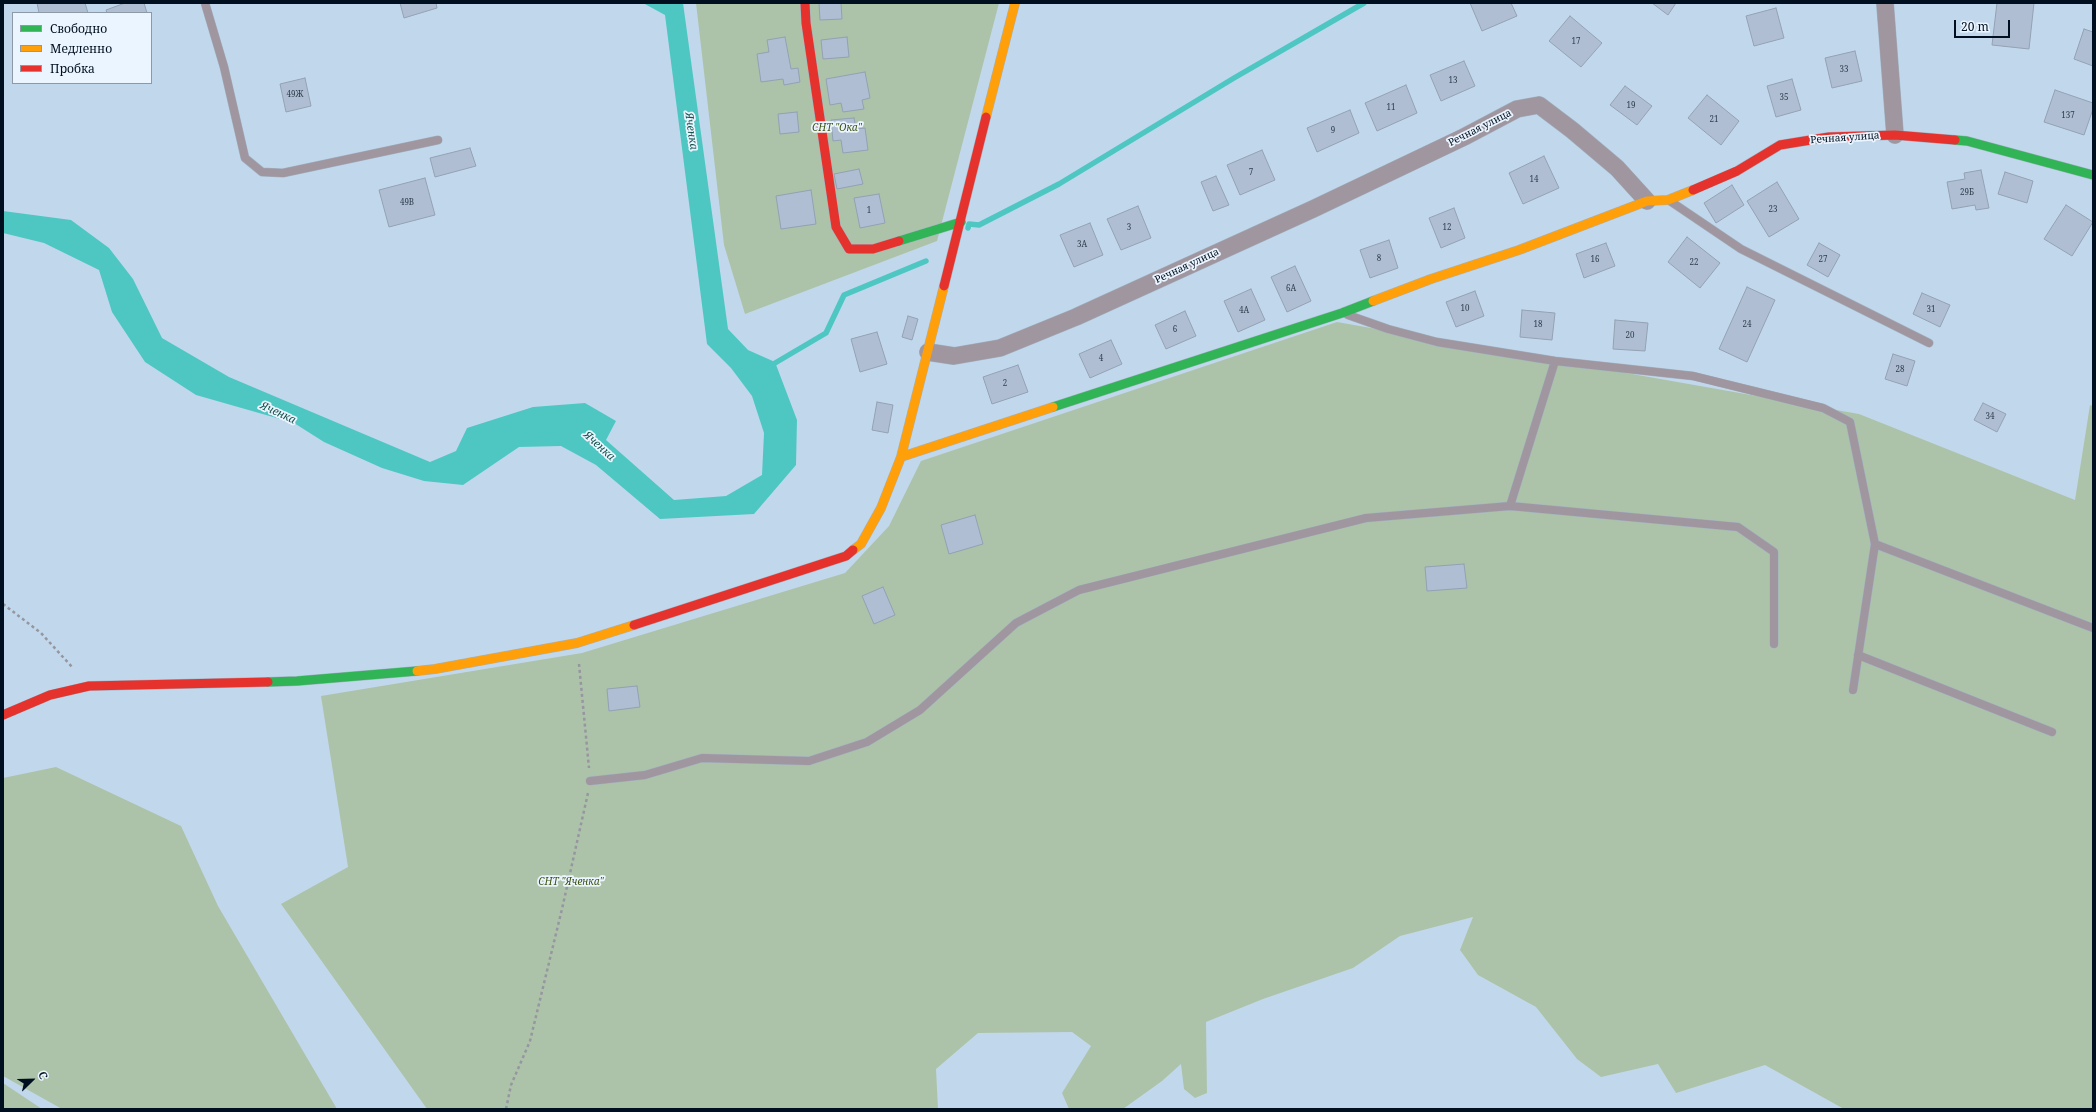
<!DOCTYPE html>
<html>
<head>
<meta charset="utf-8">
<style>
	body { margin:0 }
	#map { position:relative; width:2096px; height:1112px; overflow:hidden; background:#c1d8ec; font-family:"Noto Serif",serif }
	canvas { display:block }
	.frame { position:absolute; inset:0; border:4px solid #000f1f; pointer-events:none }
	.legend { position:absolute; left:12px; top:12px; width:140px; height:72px; box-sizing:border-box; background:#ebf5ff; border:1px solid #8d99a5; margin:0; padding:5px 7px; list-style:none; font-size:12px; color:#000f1f }
	.legend li { display:flex; align-items:center; gap:8px; height:20px }
	.legend b { width:20px; border:1px solid #8d99a5 }
	.north { position:absolute; left:12px; top:1060px; width:40px; height:40px; -webkit-text-stroke:3px #ebf5ff; paint-order:stroke; rotate:67deg; font-size:11px; font-weight:700; line-height:16px; text-align:center; color:#000f1f }
	.north::after { content:''; display:block; margin:auto; width:14px; height:18px; background:#000f1f; clip-path:polygon(50% 0,100% 100%,50% 72%,0 100%) }
	.scale { position:absolute; left:1954px; top:20px; width:56px; height:18px; box-sizing:border-box; border:2px solid #000f1f; border-top:0; padding-left:5px; font-size:12px; line-height:14px; white-space:nowrap; color:#000f1f; -webkit-text-stroke:3px #ebf5ff; paint-order:stroke }
</style>
</head>
<body>
<div id="map">
<canvas width="2096" height="1112"></canvas>
<div class="frame"></div>
<ul class="legend">
<li><b style="height:5px;background:#30b455"></b>Свободно</li>
<li><b style="height:5px;background:#ff9f0a"></b>Медленно</li>
<li><b style="height:5px;background:#e5322d"></b>Пробка</li>
</ul>
<div class="north">С</div>
<div class="scale">20 m</div>
</div>
<script>
const c = document.querySelector('canvas').getContext('2d');
c.lineJoin = 'round';
function paint(path, color) {
  c.fillStyle = color;
  c.fill(path, 'evenodd');
}
function shape(rows) {
  const path = new Path2D();
  for (const r of rows) {
    path.moveTo(r[0], r[1]);
    for (let i = 2; i < r.length; i += 2) path.lineTo(r[i], r[i + 1]);
  }
  return path;
}
function strokePath(path, color, width, dash) {
  c.strokeStyle = color;
  c.lineWidth = width;
  c.lineCap = dash ? 'butt' : 'round';
  c.setLineDash(dash || []);
  c.stroke(path);
}
function label(font, color, halo, rows, align = 'center') {
  c.font = font + ' "Noto Serif",serif';
  c.lineWidth = 3.5;
  c.setLineDash([]);
  c.textBaseline = 'middle';
  c.strokeStyle = halo;
  c.fillStyle = color;
  for (const [text, x, y, turn = 0] of rows) {
    c.save();
    c.translate(x, y);
    c.rotate((+turn || 0) * Math.PI / 180);
    c.textAlign = isNaN(turn) ? turn : align;
    if (halo) c.strokeText(text, 0, 0);
    c.fillText(text, 0, 0);
    c.restore();
  }
}
const green = shape([
	[696,3,999,3,937,241,745,314,724,245],
	[1337,322,1859,414,2075,500,2090,405,2093,406,2093,1109,1844,1109,1765,1065,1676,1093,1658,1064,1601,1077,1577,1059,1536,1007,1478,975,1460,950,1473,917,1400,936,1353,968,1263,999,1206,1022,1207,1093,1195,1098,1184,1089,1181,1064,1162,1081,1123,1109,1069,1109,1062,1093,1091,1046,1072,1032,978,1033,936,1069,938,1109,427,1109,281,904,348,867,321,696,582,653,845,573,889,526,921,461],
	[56,767,181,826,218,906,337,1109,62,1109,3,1076,3,778],
	[3,1083,42,1109,3,1109]
]);
const water = shape([
	[643,3,683,3,728,329,748,350,775,362,797,420,796,465,754,514,660,519,596,465,561,446,519,447,463,485,424,481,382,468,324,442,294,423,196,395,145,362,112,312,99,270,44,243,3,233,3,211,71,220,109,248,133,279,162,338,229,377,430,462,456,451,467,428,533,407,585,403,616,421,606,440,674,500,726,496,762,475,764,433,752,396,731,368,707,344,665,15]
]);
const stream = shape([
	[968,228,969,224,979,225,1059,184,1234,78,1364,3],
	[770,366,826,333,844,295,926,261]
]);
const building = shape([
	[37,3,85,3,88,13,39,13,37,3],
	[125,3,144,3,147,13,107,13,106,10,125,3],
	[400,3,436,3,437,8,404,18,400,3],
	[819,3,841,3,842,19,820,20,819,3],
	[1470,3,1511,3,1517,16,1482,31,1470,3],
	[1652,3,1676,3,1668,15,1652,3],
	[1997,3,2034,3,2029,49,1992,45,1997,3],
	[1776,8,1784,38,1754,46,1746,16,1776,8],
	[1570,16,1602,43,1581,67,1549,41,1570,16],
	[2084,29,2093,32,2093,66,2074,59,2084,29],
	[785,37,791,69,798,68,800,82,784,85,783,79,761,82,757,54,769,52,767,40,785,37],
	[847,37,849,57,823,59,821,40,847,37],
	[1855,51,1862,81,1832,88,1825,58,1855,51],
	[1464,61,1475,86,1441,101,1430,75,1464,61],
	[865,72,870,98,862,100,864,109,843,112,841,103,830,105,826,79,865,72],
	[305,78,311,106,286,112,280,84,305,78],
	[1792,79,1801,110,1776,117,1767,86,1792,79],
	[1406,85,1417,113,1377,131,1365,103,1406,85],
	[1625,86,1652,106,1637,125,1610,105,1625,86],
	[2055,90,2093,103,2093,109,2084,135,2044,122,2055,90],
	[1707,95,1739,121,1721,145,1688,118,1707,95],
	[1350,110,1359,133,1317,152,1307,128,1350,110],
	[797,112,799,132,780,134,778,114,797,112],
	[854,118,856,129,865,128,868,150,843,153,841,140,833,141,831,120,854,118],
	[470,148,476,166,435,177,430,158,470,148],
	[1262,150,1275,180,1240,195,1227,165,1262,150],
	[1544,156,1559,188,1523,204,1509,173,1544,156],
	[859,169,863,184,837,189,834,174,859,169],
	[1981,170,1989,208,1976,210,1975,205,1952,209,1947,182,1965,179,1964,173,1981,170],
	[2005,172,2033,181,2027,203,1998,194,2005,172],
	[1216,176,1229,205,1213,211,1201,182,1216,176],
	[425,178,435,215,389,227,379,190,425,178],
	[1777,182,1799,219,1769,237,1747,201,1777,182],
	[1732,185,1744,205,1716,223,1704,203,1732,185],
	[811,190,816,224,781,229,776,196,811,190],
	[879,194,885,223,860,228,854,198,879,194],
	[2066,205,2093,222,2072,256,2044,239,2066,205],
	[1138,206,1151,238,1121,250,1107,219,1138,206],
	[1454,208,1465,238,1441,248,1429,218,1454,208],
	[1090,223,1103,255,1074,267,1060,235,1090,223],
	[1687,237,1720,263,1700,288,1668,262,1687,237],
	[1389,240,1398,268,1370,278,1360,250,1389,240],
	[1606,243,1615,266,1584,278,1576,254,1606,243],
	[1819,243,1840,255,1828,277,1807,265,1819,243],
	[1295,266,1311,301,1287,312,1271,277,1295,266],
	[1747,287,1775,300,1747,362,1719,349,1747,287],
	[1251,289,1265,320,1238,332,1224,301,1251,289],
	[1475,291,1484,316,1456,327,1446,302,1475,291],
	[1922,293,1950,305,1940,327,1913,314,1922,293],
	[1522,310,1555,313,1552,340,1520,337,1522,310],
	[1185,311,1196,336,1166,349,1155,325,1185,311],
	[908,316,918,319,912,340,902,337,908,316],
	[1615,320,1648,323,1645,351,1613,349,1615,320],
	[877,332,887,364,860,372,851,339,877,332],
	[1111,340,1122,364,1090,378,1079,354,1111,340],
	[1893,354,1915,361,1907,386,1885,379,1893,354],
	[1018,365,1028,392,992,404,983,377,1018,365],
	[877,402,893,405,888,433,872,430,877,402],
	[1983,403,2006,414,1997,432,1974,420,1983,403],
	[975,515,983,544,949,554,941,525,975,515],
	[1464,564,1467,588,1427,591,1425,567,1464,564],
	[883,587,895,615,874,624,862,596,883,587],
	[637,686,640,707,609,711,607,689,637,686]
]);
const path = shape([
	[3,604,41,633,73,668],
	[579,664,589,768],
	[506,1109,511,1085,530,1041,562,909,588,793]
]);
const lane = shape([
	[205,3,224,67,245,158,262,172,283,173,438,140],
	[1670,201,1741,249,1929,343],
	[1348,315,1388,329,1437,342,1555,361,1693,376,1823,408,1850,422,1875,544,1853,690],
	[1510,506,1555,361],
	[1875,544,2093,628],
	[1858,655,2052,732],
	[590,781,645,775,702,758,809,761,867,742,920,710,1016,623,1079,590,1366,518,1510,506,1738,527,1774,552,1774,644]
]);
const street = shape([
	[1885,3,1895,135],
	[928,352,954,356,1000,348,1076,317,1313,209,1464,137,1517,109,1539,105,1572,130,1617,168,1647,201]
]);
const fast = shape([
	[1955,140,1967,141,2093,175],
	[899,241,961,222],
	[1053,407,1342,313,1373,301],
	[268,682,297,681,417,671]
]);
const slow = shape([
	[986,117,1015,3],
	[1373,301,1431,279,1519,250,1647,201,1668,200,1693,190],
	[901,457,1053,407],
	[853,550,861,544,881,508,901,457,944,286],
	[417,671,435,669,577,643,634,625]
]);
const jam = shape([
	[805,3,806,23,836,227,849,249,873,249,899,241],
	[1693,190,1737,171,1780,145,1829,137,1895,135,1955,140],
	[944,286,986,117],
	[634,625,846,556,853,550],
	[3,715,50,695,89,686,268,682]
]);
const numberNames = [
	["17",1576,42],
	["33",1844,70],
	["13",1453,81],
	["49Ж",295,95],
	["35",1784,98],
	["19",1631,106],
	["11",1391,108],
	["137",2068,116],
	["21",1714,120],
	["9",1333,131],
	["7",1251,173],
	["14",1534,180],
	["29Б",1967,193],
	["49В",407,203],
	["23",1773,210],
	["1",869,211],
	["3",1129,228],
	["12",1447,228],
	["3А",1082,245],
	["8",1379,259],
	["16",1595,260],
	["27",1823,260],
	["22",1694,263],
	["6А",1291,289],
	["10",1465,309],
	["31",1931,310],
	["4А",1244,311],
	["18",1538,325],
	["24",1747,325],
	["6",1175,330],
	["20",1630,336],
	["4",1101,359],
	["28",1900,370],
	["2",1005,384],
	["34",1990,417]
];
const parkNames = [
	["СНТ \"Ока\"",837,128],
	["СНТ \"Яченка\"",571,882]
];
const streetNames = [
	["Речная улица",1480,128,-27],
	["Речная улица",1845,138,-4],
	["Речная улица",1187,266,-25]
];
const waterNames = [
	["Яченка",691,131,82],
	["Яченка",278,413,25],
	["Яченка",599,446,42]
];
paint(green, '#acc3a9');
paint(water, '#4ec7c3');
strokePath(stream, '#4ec7c3', 5.5);
paint(building, '#afbed2');
strokePath(building, '#93a1b4', 1);
strokePath(lane, '#a2b3c4', 9);
strokePath(street, '#a2b3c4', 18);
strokePath(fast, '#a2b3c4', 10);
strokePath(slow, '#a2b3c4', 10);
strokePath(jam, '#a2b3c4', 10);
strokePath(path, '#9696a0', 2.5, [3, 3]);
strokePath(lane, '#a0969f', 8);
strokePath(street, '#a0969f', 17);
strokePath(fast, '#30b455', 9);
strokePath(slow, '#ff9f0a', 9);
strokePath(jam, '#e5322d', 9);
label('8px', '#2e3e4e', null, numberNames);
label('italic 10px', '#3c500d', '#ebf5ff', parkNames);
label('10px', '#000f1f', '#ebf5ff', streetNames);
label('italic 11px', '#13514b', '#ebf5ff', waterNames);
</script>
</body>
</html>
